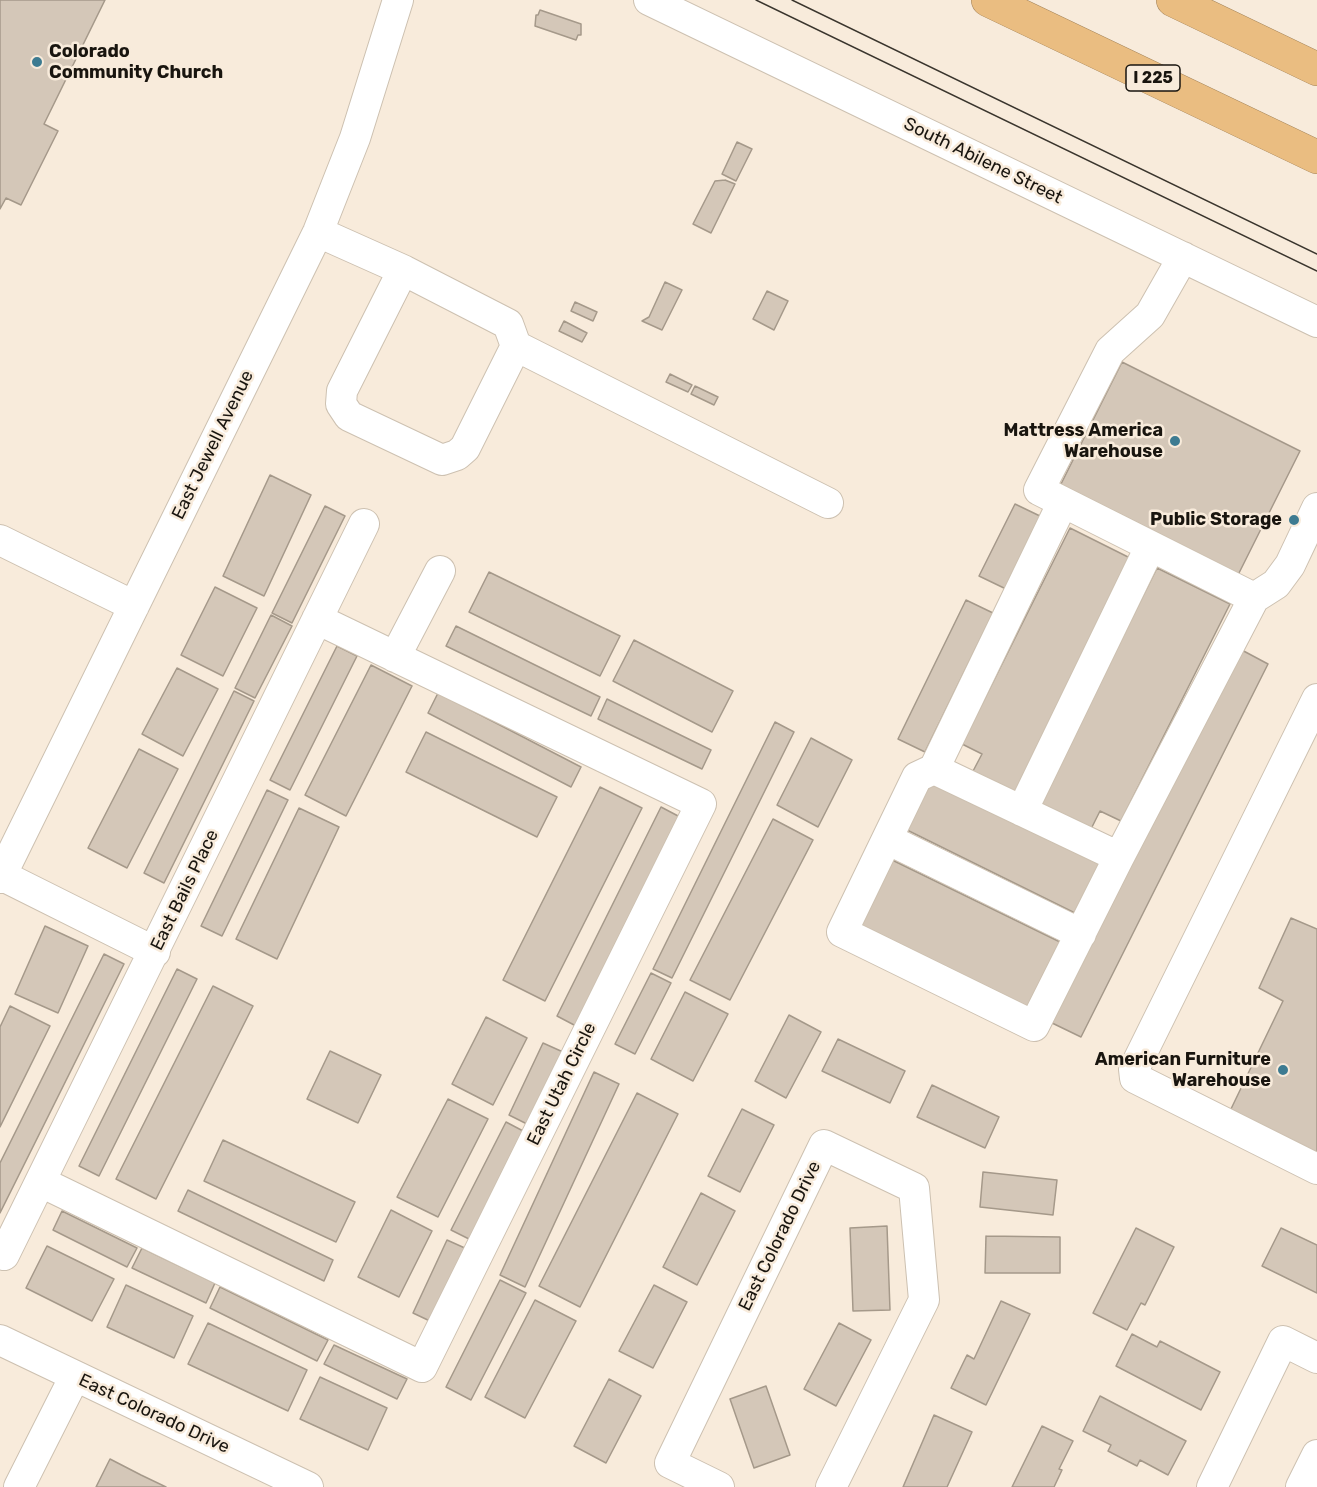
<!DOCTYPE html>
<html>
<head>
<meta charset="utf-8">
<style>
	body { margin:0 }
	canvas { display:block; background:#f8ebdb }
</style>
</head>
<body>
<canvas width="1317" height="1487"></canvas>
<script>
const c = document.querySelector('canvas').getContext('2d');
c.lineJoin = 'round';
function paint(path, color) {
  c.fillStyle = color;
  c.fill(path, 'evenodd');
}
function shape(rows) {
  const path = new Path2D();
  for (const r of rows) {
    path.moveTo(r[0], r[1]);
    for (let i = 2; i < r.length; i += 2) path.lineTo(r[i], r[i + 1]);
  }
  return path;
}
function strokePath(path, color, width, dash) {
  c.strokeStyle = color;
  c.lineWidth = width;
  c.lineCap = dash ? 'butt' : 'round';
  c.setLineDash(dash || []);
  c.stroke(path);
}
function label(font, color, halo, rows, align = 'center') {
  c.font = font + ' Rubik,sans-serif';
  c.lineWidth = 5;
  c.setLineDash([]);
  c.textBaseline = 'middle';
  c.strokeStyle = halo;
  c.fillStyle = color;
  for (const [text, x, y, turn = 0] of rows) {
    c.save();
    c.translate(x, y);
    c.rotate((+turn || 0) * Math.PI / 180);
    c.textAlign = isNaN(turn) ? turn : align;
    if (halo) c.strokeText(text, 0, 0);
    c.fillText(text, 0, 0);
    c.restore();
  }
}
const building = shape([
	[0,0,105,0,44,124,58,131,21,205,6,198,0,209,0,0],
	[540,10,581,24,581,35,578,35,576,40,535,26,536,15,538,15,540,10],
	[737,142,752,149,736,181,722,174,737,142],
	[725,180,735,184,711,233,693,224,715,181,725,180],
	[665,282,682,290,662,330,642,321,649,317,665,282],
	[767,291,788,301,774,330,753,319,767,291],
	[575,302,597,312,593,321,571,311,575,302],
	[564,321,587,333,582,342,559,331,564,321],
	[1122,362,1300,451,1238,575,1060,486,1122,362],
	[670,374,692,385,688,392,666,382,670,374],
	[695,386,718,397,714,405,691,394,695,386],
	[270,475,311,495,264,596,223,576,270,475],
	[1015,504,1042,517,1006,589,979,576,1015,504],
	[325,506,345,516,292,623,272,613,325,506],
	[1070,528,1132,559,1015,794,972,773,982,754,962,744,1070,528],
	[1157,568,1230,604,1121,821,1100,811,1090,831,1038,805,1157,568],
	[489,572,620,636,600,676,469,612,489,572],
	[215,587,257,608,223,676,181,655,215,587],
	[966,600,993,613,925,752,898,739,966,600],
	[271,615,292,626,255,698,235,688,271,615],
	[456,626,600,697,591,716,446,646,456,626],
	[634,640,733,691,712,732,613,681,634,640],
	[337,646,357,656,290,790,270,780,337,646],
	[1238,648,1268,664,1081,1037,1050,1022,1238,648],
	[371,665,412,686,346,816,305,795,371,665],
	[177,668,218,689,183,756,142,734,177,668],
	[234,691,254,701,164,883,144,873,234,691],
	[438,693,581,767,571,787,428,713,438,693],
	[607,699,711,750,702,769,598,719,607,699],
	[775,722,794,732,672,978,653,969,775,722],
	[426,732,557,797,537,837,406,772,426,732],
	[811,738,852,760,818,827,777,805,811,738],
	[139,749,178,769,127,868,88,848,139,749],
	[928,777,1102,863,1077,914,903,828,928,777],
	[600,787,642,808,545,1001,503,980,600,787],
	[267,790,288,800,222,936,201,926,267,790],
	[661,807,680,817,576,1026,557,1016,661,807],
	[299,808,339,827,277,959,236,939,299,808],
	[773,819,813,840,730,1000,690,980,773,819],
	[888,858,1060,942,1026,1011,854,928,888,858],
	[1291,918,1317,929,1317,1153,1230,1111,1283,1001,1259,988,1291,918],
	[45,926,88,946,58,1013,15,994,45,926],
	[104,954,124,964,0,1213,0,1163,104,954],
	[177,969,197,979,99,1176,79,1166,177,969],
	[651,973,671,983,635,1054,615,1044,651,973],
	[213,986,253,1006,156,1199,116,1179,213,986],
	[685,992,728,1014,693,1081,651,1059,685,992],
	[10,1006,50,1026,0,1127,0,1027,10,1006],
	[789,1015,821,1032,786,1098,755,1081,789,1015],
	[486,1017,527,1038,493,1105,452,1084,486,1017],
	[838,1039,905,1071,890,1103,822,1071,838,1039],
	[543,1043,563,1052,529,1125,509,1115,543,1043],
	[330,1051,381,1075,358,1123,307,1099,330,1051],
	[594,1072,619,1084,525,1287,500,1275,594,1072],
	[932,1085,999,1117,985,1148,917,1117,932,1085],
	[637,1093,678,1114,580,1307,539,1286,637,1093],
	[448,1099,488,1119,438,1217,397,1197,448,1099],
	[742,1109,774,1125,740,1192,708,1176,742,1109],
	[506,1122,525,1132,471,1240,451,1230,506,1122],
	[223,1140,355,1202,336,1242,204,1181,223,1140],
	[983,1172,1057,1180,1053,1215,980,1207,983,1172],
	[188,1190,333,1260,324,1281,178,1211,188,1190],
	[701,1193,735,1211,697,1285,663,1267,701,1193],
	[391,1210,432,1231,399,1297,358,1277,391,1210],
	[62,1211,137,1248,127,1267,53,1230,62,1211],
	[887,1226,890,1310,853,1311,850,1228,887,1226],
	[1136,1228,1174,1247,1145,1305,1141,1303,1127,1330,1093,1313,1136,1228],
	[1281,1228,1317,1245,1317,1293,1262,1266,1281,1228],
	[986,1236,1060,1237,1060,1273,985,1273,986,1236],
	[447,1240,467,1249,432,1322,413,1313,447,1240],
	[47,1246,114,1279,92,1321,26,1288,47,1246],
	[142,1248,215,1283,206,1303,132,1268,142,1248],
	[500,1280,526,1293,471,1400,446,1387,500,1280],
	[126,1285,193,1316,174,1358,107,1327,126,1285],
	[654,1285,687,1302,653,1368,619,1351,654,1285],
	[220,1287,328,1340,317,1361,210,1308,220,1287],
	[535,1300,576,1321,525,1418,485,1397,535,1300],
	[1001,1301,1030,1314,986,1405,951,1388,967,1355,974,1359,1001,1301],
	[208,1323,307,1370,288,1411,188,1364,208,1323],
	[839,1323,871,1340,836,1406,804,1389,839,1323],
	[1132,1334,1157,1347,1160,1341,1220,1372,1201,1410,1116,1366,1132,1334],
	[334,1345,407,1379,397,1399,324,1364,334,1345],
	[320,1377,387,1408,368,1450,300,1419,320,1377],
	[609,1379,641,1396,606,1463,574,1446,609,1379],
	[766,1386,790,1455,754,1468,730,1399,766,1386],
	[1100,1396,1186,1441,1168,1475,1140,1460,1137,1466,1108,1451,1111,1445,1083,1431,1100,1396],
	[934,1415,972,1432,947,1487,903,1487,934,1415],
	[1042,1426,1073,1441,1059,1469,1062,1470,1054,1487,1012,1487,1042,1426],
	[110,1459,141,1475,166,1487,96,1487,110,1459]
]);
const minor = shape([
	[649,0,1317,322],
	[318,232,403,270,508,324,516,346,828,503],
	[1183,257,1150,315,1110,351,1039,490,1254,598,1276,584,1290,565,1317,508],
	[403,270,342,391,341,404,349,416,442,460,457,455,465,448,516,346],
	[1063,502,934,769,1119,857,1254,598],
	[0,540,134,606],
	[395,657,440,571],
	[1317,699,1134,1069,1135,1078,1317,1169],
	[934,769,917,777,842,932,1034,1026,1119,857],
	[1022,811,1150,547],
	[887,839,1081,934],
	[1,875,155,952],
	[0,878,318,232,355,138,398,0],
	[41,1182,422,1367,701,804,317,619],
	[4,1255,364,524],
	[0,1340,308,1487],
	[19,1487,75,1376],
	[719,1487,670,1463,824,1145,914,1188,924,1300,831,1487],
	[1212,1487,1283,1341,1317,1358],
	[1301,1487,1317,1455]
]);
const highway = shape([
	[988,0,1317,157],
	[1173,0,1317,69]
]);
const tram = shape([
	[756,0,1317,271],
	[792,0,1317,254]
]);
const markers = [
	[37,62,6,"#3d7b91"],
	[1175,441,6,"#3d7b91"],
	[1294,520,6,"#3d7b91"],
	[1283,1070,6,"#3d7b91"]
];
const shields = [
	[1153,78,54]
];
const shieldNames = [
	["I 225",1153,78]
];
const poiNames = [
	["Colorado",49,52,"left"],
	["Community Church",49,73,"left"],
	["Mattress America",1163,431],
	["Warehouse",1163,452],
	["Public Storage",1282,520],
	["American Furniture",1271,1060],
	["Warehouse",1271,1081]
];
const streetNames = [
	["South Abilene Street",983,161,26],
	["East Jewell Avenue",213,445,-64],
	["East Bails Place",185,890,-64],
	["East Utah Circle",562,1084,-64],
	["East Colorado Drive",780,1236,-64],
	["East Colorado Drive",154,1414,25]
];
paint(building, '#d4c7b8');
strokePath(building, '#a5998a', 1.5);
strokePath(minor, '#cdc1b1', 32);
strokePath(highway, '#a18259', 34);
strokePath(minor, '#fff', 30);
strokePath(highway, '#eabd81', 33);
strokePath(tram, '#3a352d', 1.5);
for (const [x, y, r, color] of markers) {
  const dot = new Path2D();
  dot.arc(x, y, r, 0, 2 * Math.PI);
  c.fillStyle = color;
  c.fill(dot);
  strokePath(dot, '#f8ebdb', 2);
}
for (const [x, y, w] of shields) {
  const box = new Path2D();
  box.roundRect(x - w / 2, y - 13, w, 26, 4.5);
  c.fillStyle = '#f8ebdb';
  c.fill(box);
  strokePath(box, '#19150f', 1.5);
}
label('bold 16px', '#19150f', null, shieldNames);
label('bold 18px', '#19150f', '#f8ebdb', poiNames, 'right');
label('18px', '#19150f', '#f8ebdb', streetNames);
</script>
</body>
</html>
